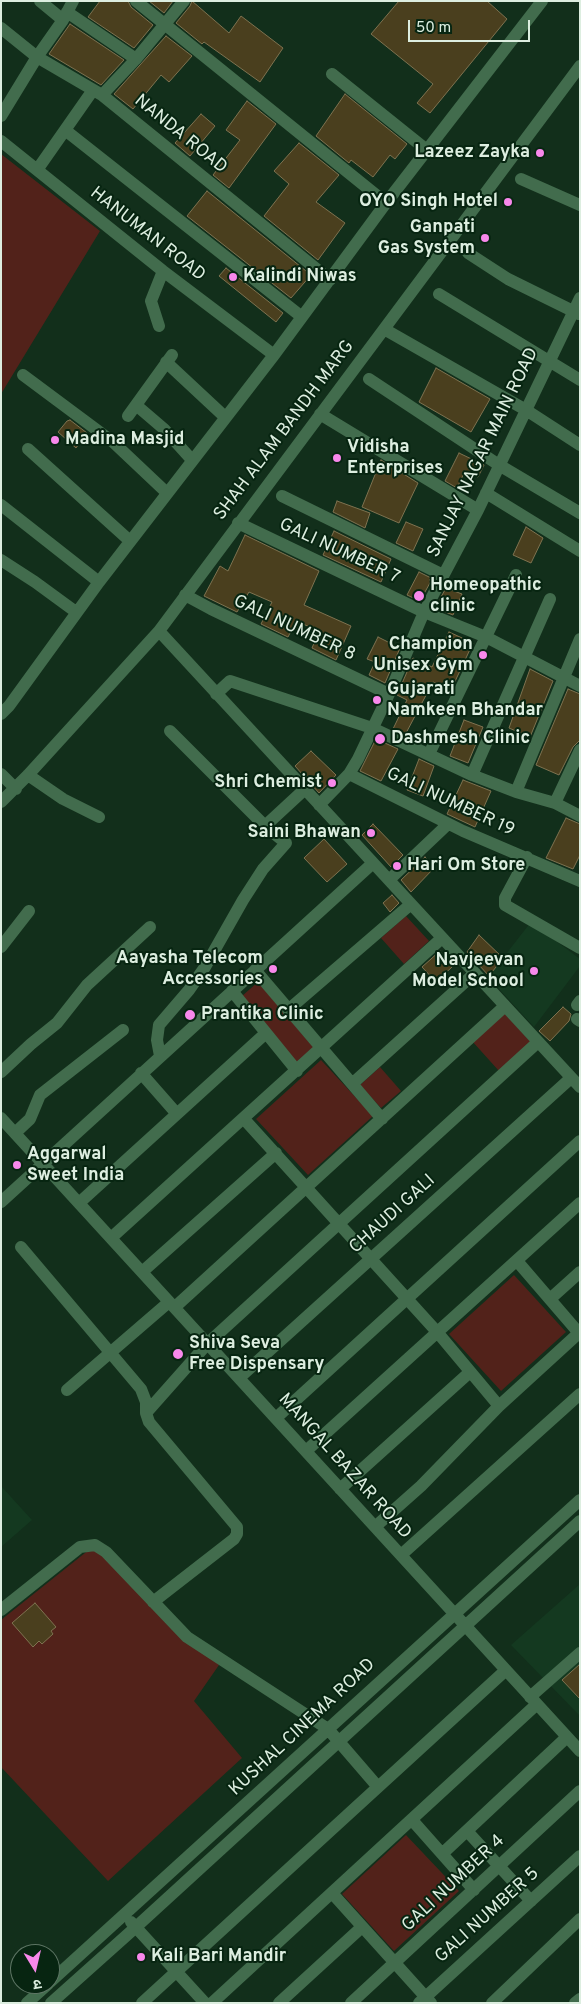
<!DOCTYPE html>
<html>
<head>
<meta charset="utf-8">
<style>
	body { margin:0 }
	#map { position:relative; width:581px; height:2004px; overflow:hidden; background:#122f1b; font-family:Overpass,"Noto Sans Devanagari",sans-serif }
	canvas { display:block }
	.frame { position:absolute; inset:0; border:2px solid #ddeee0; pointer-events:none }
	.north { position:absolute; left:10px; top:1944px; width:50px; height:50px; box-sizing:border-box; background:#072511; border:1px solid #5d7564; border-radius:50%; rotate:171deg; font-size:14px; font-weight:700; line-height:20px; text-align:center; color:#ddeee0 }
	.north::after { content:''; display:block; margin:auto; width:18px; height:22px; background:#f888eb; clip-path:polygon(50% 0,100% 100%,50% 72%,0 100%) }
	.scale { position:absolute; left:408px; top:20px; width:122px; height:22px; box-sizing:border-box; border:2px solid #ddeee0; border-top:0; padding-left:6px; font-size:15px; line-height:18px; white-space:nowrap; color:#ddeee0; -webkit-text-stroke:4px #072511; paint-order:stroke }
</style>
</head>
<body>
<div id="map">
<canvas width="581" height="2004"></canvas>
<div class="frame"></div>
<div class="north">उ</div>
<div class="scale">50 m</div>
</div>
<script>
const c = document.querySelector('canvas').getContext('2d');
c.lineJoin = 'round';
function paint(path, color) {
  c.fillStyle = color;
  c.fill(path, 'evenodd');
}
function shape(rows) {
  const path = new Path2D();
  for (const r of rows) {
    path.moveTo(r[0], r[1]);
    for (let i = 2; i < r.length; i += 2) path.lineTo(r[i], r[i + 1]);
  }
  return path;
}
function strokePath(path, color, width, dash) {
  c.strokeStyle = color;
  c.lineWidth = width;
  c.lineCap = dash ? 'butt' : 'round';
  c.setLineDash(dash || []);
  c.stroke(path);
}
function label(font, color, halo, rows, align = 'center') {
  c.font = font + ' Overpass,sans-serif';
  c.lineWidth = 4;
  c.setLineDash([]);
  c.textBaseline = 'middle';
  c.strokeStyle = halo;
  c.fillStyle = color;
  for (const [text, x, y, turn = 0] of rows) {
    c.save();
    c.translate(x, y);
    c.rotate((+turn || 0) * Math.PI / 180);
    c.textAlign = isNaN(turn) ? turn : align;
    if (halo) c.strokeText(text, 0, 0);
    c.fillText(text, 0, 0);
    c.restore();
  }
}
const built = shape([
	[531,922,580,959,580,966,534,1027,488,977],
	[1,1486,32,1520,1,1547],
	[580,1584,580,1716,511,1645]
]);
const green = shape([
	[1,154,100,231,1,394],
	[406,916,429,941,404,964,381,938],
	[258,982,314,1048,297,1063,242,996],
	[504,1013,531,1042,499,1071,472,1041],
	[321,1060,373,1116,308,1175,256,1119],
	[380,1067,401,1091,381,1108,360,1085],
	[514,1275,566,1332,501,1391,449,1334],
	[95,1545,219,1665,194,1701,242,1758,108,1881,1,1767,1,1620],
	[406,1835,459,1891,394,1951,342,1894]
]);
const building = shape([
	[100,1,128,1,131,7,153,25,134,48,88,17,100,1],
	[149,1,173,1,164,13,149,1],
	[192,1,229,33,241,16,283,48,260,82,204,42,202,44,176,23,190,6,192,1],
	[399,1,487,1,507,19,430,113,417,103,433,84,371,34,399,1],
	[70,24,124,60,101,85,49,54,70,24],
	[166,36,192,56,169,82,161,75,133,109,114,94,166,36],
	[345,94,407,144,395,159,390,155,373,177,351,160,349,163,316,136,345,94],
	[247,101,276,124,229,188,213,175,240,140,226,130,247,101],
	[201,114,215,126,190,156,175,143,201,114],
	[299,143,339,175,316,202,345,223,318,260,264,216,289,184,274,171,299,143],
	[207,191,311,275,291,298,187,216,207,191],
	[226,268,283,313,276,322,219,276,226,268],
	[436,368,490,399,471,432,419,402,436,368],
	[70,420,87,433,76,448,58,432,67,421,70,420],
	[459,453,484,465,478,477,465,471,457,488,445,481,459,453],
	[381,460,418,483,399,523,362,507,381,460],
	[337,501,370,513,365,528,333,512,337,501],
	[406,522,423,529,413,551,396,543,406,522],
	[526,527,543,538,531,563,513,555,526,527],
	[334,531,391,559,381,582,323,555,334,531],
	[245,535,319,571,304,605,351,626,336,660,312,648,319,631,296,621,288,637,261,624,272,602,249,592,237,612,204,596,220,566,228,571,245,535],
	[419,572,431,578,429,580,431,581,420,601,407,595,419,572],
	[446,588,462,594,453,615,435,608,446,588],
	[449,632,473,643,451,690,433,682,405,735,393,729,407,700,397,695,413,658,432,667,449,632],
	[378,637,400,648,385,683,369,675,375,662,367,659,378,637],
	[530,669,553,681,530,737,509,728,530,669],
	[568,689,580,694,580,740,573,747,559,775,536,765,568,689],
	[464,720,483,727,468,763,450,756,464,720],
	[376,739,398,749,381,781,360,771,376,739],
	[311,751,336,775,319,793,295,766,311,751],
	[419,759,434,766,423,796,407,790,419,759],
	[463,780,491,791,475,827,447,814,463,780],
	[566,818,580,824,580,855,573,869,546,858,566,818],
	[373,824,403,855,391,867,362,835,373,824],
	[324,839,347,864,327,882,304,858,324,839],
	[425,857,435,867,411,892,401,880,425,857],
	[392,895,399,903,390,912,383,903,392,895],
	[479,935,503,958,489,976,467,952,479,935],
	[440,951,453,966,436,982,422,967,440,951],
	[563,1007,571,1014,569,1021,550,1041,539,1031,563,1007],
	[35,1603,56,1627,51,1631,53,1634,42,1644,39,1641,33,1647,12,1623,35,1603],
	[580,1664,580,1699,562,1680,580,1664]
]);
const minor = shape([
	[40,1,63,20],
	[136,1,386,203],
	[67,12,136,59],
	[1,28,37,57,102,95,330,280],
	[332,74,428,151],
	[102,95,136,59,184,1],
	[1,116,37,57,63,20,73,1],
	[65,130,302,317],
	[1,141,163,271,274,355],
	[37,170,93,90],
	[521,179,580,205],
	[468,253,508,279,579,314],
	[439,294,580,380],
	[159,326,151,301,163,271],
	[384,329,526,410,580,445],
	[166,362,225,417],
	[23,375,113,442,167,493],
	[369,379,499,465,580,513],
	[136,405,164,429,192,460],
	[320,414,478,510],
	[128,416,172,355],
	[28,449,130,541],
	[486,493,580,551],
	[282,496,443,575],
	[1,505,99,582],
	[238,523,424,612,486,637,580,686],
	[1,560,35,582,76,612],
	[185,595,211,609,389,694],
	[159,631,580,1087],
	[216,694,230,681,372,728,472,775,516,792,555,803,580,816],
	[1,714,9,706,99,582,274,355,386,203,542,1],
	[429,754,516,575],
	[1,774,16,789],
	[349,774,463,831,580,881],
	[28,775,63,799,99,817],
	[472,775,550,599],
	[516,792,580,639],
	[1,802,28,775,159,631,580,66],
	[555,803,580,750],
	[319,805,349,774,358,759,389,694,424,612,478,510,580,298],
	[265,826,305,789],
	[527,857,505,898,505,905,580,948],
	[389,880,448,824],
	[1,947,29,911],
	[255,970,382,1119],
	[232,991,297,1071],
	[577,1005,580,1001],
	[288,1010,411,904],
	[577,1019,580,1021],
	[160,1056,157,1040,159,1025,189,990,205,967,243,900,263,869,286,843,265,826,170,731],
	[1,1072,31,1044,57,1023,87,985,150,927],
	[141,1073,177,1114],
	[352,1084,475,973],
	[1,1118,580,1751],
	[244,1119,438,1333,499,1406],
	[15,1133,30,1119,40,1095,123,1030],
	[1,1202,373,863],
	[79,1203,266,1033],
	[111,1238,442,938],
	[21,1247,141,1389,146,1402,146,1413,149,1422,237,1527,237,1534,234,1539,153,1602],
	[517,1261,579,1333],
	[142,1272,276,1153],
	[550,1299,580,1272],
	[175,1307,505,1006],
	[239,1378,571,1078],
	[67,1390,169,1302],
	[146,1413,208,1343,538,1042],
	[276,1418,580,1141],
	[306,1451,580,1203],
	[340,1489,470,1372],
	[376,1526,421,1486,499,1406,580,1332],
	[401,1555,580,1394],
	[1,1610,80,1547,95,1545,106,1552,187,1637,328,1729,378,1787],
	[530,1697,580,1653],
	[412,1820,474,1890],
	[467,1831,531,1901],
	[442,1854,567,1737],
	[332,1893,431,2003],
	[131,1922,205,2003],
	[50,1982,580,1500],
	[27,2003,48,1984],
	[51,2003,136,1927,580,1521],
	[142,2003,506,1670],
	[212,2003,537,1704],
	[279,2003,362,1927],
	[351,2003,580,1791],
	[419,2003,580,1856],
	[492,2003,580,1919],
	[575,2003,580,1999]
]);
const markers = [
	[540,153,5,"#f888eb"],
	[508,202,5,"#f888eb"],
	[485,238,5,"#f888eb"],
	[233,277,5,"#f888eb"],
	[55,440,5,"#f888eb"],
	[337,458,5,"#f888eb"],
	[419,596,6,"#f888eb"],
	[483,655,5,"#f888eb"],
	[377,700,5,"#f888eb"],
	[380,739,6,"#f888eb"],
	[332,783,5,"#f888eb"],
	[371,833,5,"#f888eb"],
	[397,866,5,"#f888eb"],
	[273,969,5,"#f888eb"],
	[534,971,5,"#f888eb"],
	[190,1015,6,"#f888eb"],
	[17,1165,5,"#f888eb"],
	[178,1354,6,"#f888eb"],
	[141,1957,5,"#f888eb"]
];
const streetNames = [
	["NANDA ROAD",180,135,39],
	["HANUMAN ROAD",147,235,38],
	["SHAH ALAM BANDH MARG",285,431,-53],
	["SANJAY NAGAR MAIN ROAD",484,453,-64],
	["GALI NUMBER 7",339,552,25],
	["GALI NUMBER 8",294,629,25],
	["GALI NUMBER 19",450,803,25],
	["CHAUDI GALI",393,1215,-42],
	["MANGAL BAZAR ROAD",344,1467,48],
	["KUSHAL CINEMA ROAD",303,1728,-43],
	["GALI NUMBER 4",454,1884,-43],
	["GALI NUMBER 5",488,1916,-42]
];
const poiNames = [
	["Lazeez Zayka",530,153,"right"],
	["OYO Singh Hotel",498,202,"right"],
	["Ganpati",475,228,"right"],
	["Gas System",475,249,"right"],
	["Kalindi Niwas",243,277],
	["Madina Masjid",65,440],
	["Vidisha",347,448],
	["Enterprises",347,469],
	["Homeopathic",430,586],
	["clinic",430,607],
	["Champion",473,645,"right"],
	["Unisex Gym",473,666,"right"],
	["Gujarati",387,690],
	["Namkeen Bhandar",387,711],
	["Dashmesh Clinic",391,739],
	["Shri Chemist",322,783,"right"],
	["Saini Bhawan",361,833,"right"],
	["Hari Om Store",407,866],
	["Aayasha Telecom",263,959,"right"],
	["Accessories",263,980,"right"],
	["Navjeevan",524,961,"right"],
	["Model School",524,982,"right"],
	["Prantika Clinic",201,1015],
	["Aggarwal",27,1155],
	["Sweet India",27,1176],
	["Shiva Seva",189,1344],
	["Free Dispensary",189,1365],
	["Kali Bari Mandir",151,1957]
];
paint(built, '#143920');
paint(green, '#52221a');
paint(building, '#4a3f1e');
strokePath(building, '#7e7250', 1);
strokePath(minor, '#426c4d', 12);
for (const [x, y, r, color] of markers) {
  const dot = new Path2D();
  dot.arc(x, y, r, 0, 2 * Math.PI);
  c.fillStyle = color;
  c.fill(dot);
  strokePath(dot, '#072511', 2);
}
label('18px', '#ddeee0', '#072511', streetNames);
label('bold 18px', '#ddeee0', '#072511', poiNames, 'left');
</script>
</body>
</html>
